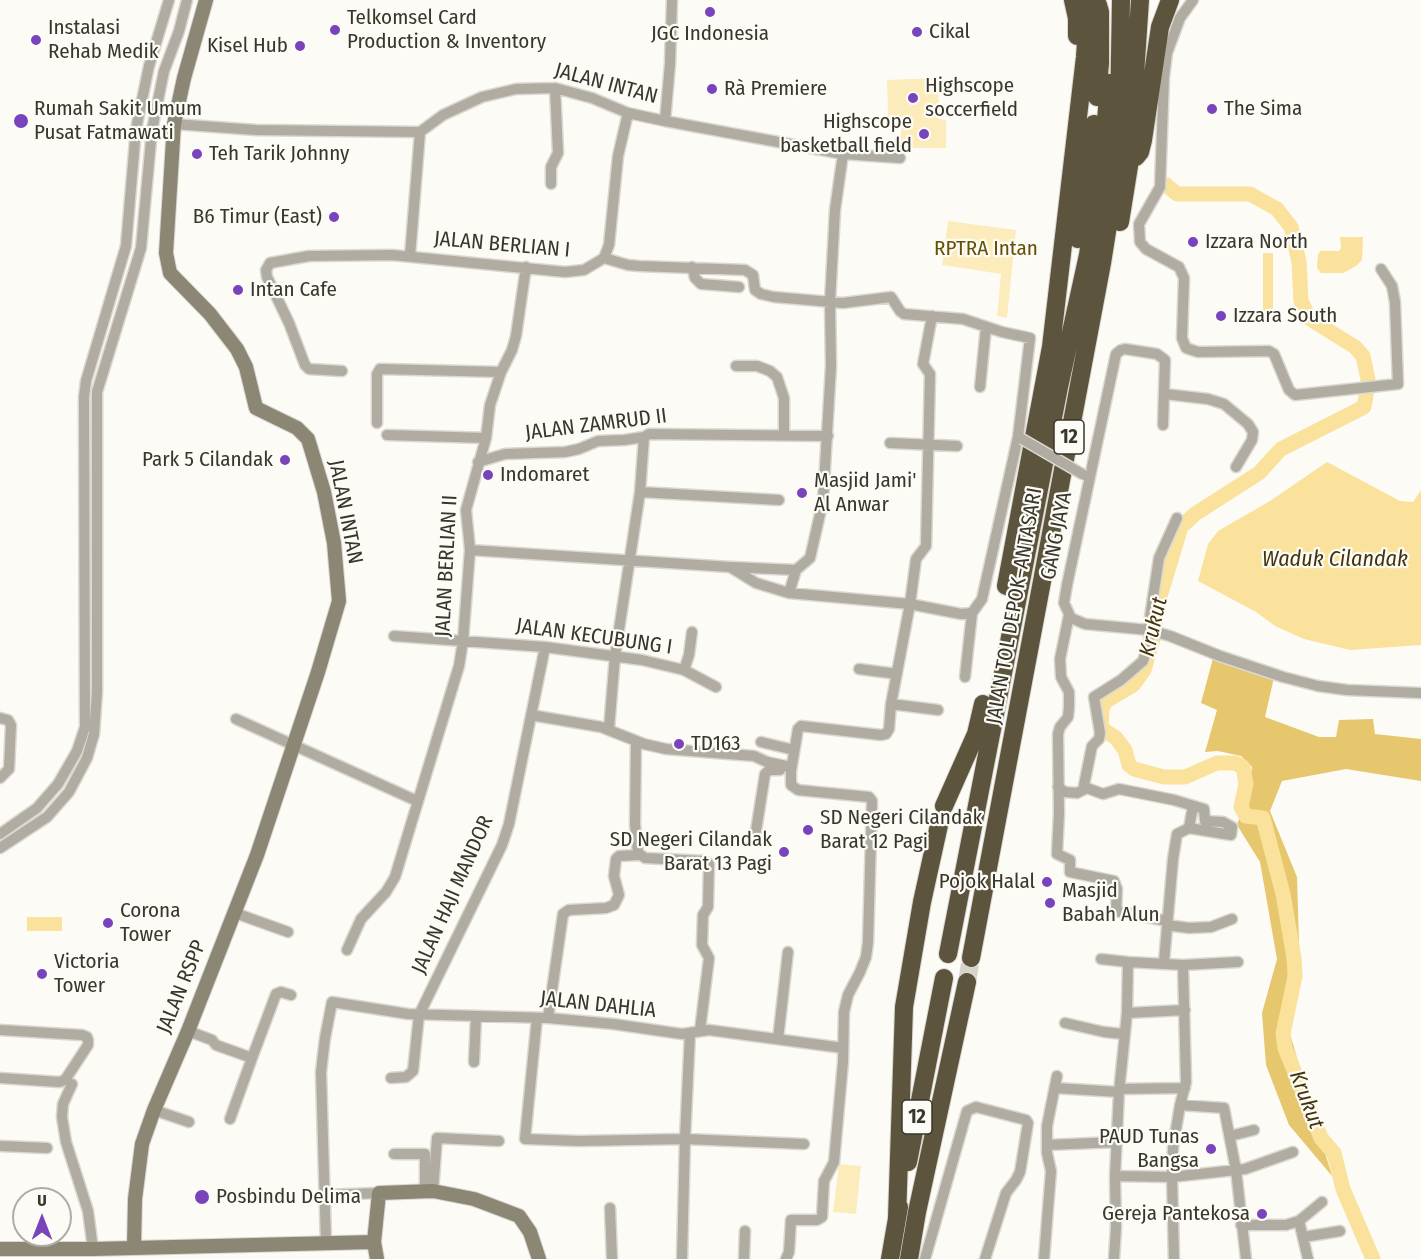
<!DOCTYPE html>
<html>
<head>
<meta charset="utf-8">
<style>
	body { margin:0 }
	#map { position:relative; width:1421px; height:1259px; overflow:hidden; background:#fdfbf6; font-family:"Fira Sans Condensed",sans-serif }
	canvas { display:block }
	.north { position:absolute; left:12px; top:1187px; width:60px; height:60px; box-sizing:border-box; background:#fdfbf6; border:2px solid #afaca5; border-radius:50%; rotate:0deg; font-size:16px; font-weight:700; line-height:24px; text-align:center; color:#39362b }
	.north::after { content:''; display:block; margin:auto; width:21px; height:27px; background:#7944bb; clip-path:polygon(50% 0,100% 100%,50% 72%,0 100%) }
</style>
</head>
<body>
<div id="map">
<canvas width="1421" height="1259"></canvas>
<div class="north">U</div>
</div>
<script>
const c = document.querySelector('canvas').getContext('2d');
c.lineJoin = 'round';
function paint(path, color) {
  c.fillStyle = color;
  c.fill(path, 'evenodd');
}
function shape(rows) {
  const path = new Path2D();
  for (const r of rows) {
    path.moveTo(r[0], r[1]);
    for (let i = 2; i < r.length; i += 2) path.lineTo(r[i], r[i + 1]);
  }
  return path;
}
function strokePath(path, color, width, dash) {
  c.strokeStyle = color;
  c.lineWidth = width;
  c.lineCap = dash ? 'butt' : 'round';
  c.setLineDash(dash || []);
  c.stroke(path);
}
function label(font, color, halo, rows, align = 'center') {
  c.font = font + ' "Fira Sans Condensed",sans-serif';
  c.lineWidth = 4.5;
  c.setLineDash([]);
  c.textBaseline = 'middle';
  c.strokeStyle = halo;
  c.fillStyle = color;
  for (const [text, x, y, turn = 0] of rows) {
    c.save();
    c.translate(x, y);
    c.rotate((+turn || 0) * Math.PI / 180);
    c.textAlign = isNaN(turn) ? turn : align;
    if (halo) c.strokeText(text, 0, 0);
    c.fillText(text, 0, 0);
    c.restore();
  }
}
const green = shape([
	[938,78,939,119,946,120,946,148,901,148,901,117,888,116,887,80],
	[948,221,1016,230,1007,318,997,316,1001,274,942,265],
	[839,1164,861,1166,856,1214,833,1212]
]);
const forest = shape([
	[1215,651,1275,673,1265,717,1319,737,1336,737,1339,720,1373,719,1375,734,1421,739,1421,781,1346,769,1282,781,1270,811,1297,877,1299,944,1297,997,1290,1034,1332,1176,1289,1125,1266,1065,1262,1013,1277,959,1260,862,1237,825,1248,792,1252,767,1241,756,1218,751,1205,752,1217,710,1201,703]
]);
const water = shape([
	[1340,237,1363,237,1362,260,1356,266,1343,273,1321,273,1317,268,1318,255,1320,251,1339,251,1341,248],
	[1263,253,1273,253,1273,315,1263,315],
	[1327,462,1400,501,1413,502,1421,490,1421,645,1350,650,1304,639,1275,626,1256,612,1198,581,1208,544,1218,531,1270,501],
	[27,917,62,917,62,931,27,931]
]);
const river = shape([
	[1165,184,1177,194,1250,194,1277,209,1291,227,1299,262,1301,301,1310,319,1355,347,1363,356,1368,379,1366,396,1364,407,1281,449,1259,473,1195,514,1181,527,1157,606,1155,632,1144,670,1133,685,1106,701,1102,709,1101,728,1116,738,1125,750,1129,765,1134,769,1164,777,1185,777,1217,763,1235,763,1243,767,1246,784,1241,807,1246,816,1263,818,1283,894,1294,958,1295,976,1283,1034,1285,1048,1321,1138,1334,1153,1343,1189,1373,1259]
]);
const highwayTunnel = shape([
	[967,982,971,958]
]);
const street = shape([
	[1193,0,1180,18,1167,53,1164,77,1160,187,1139,224,1140,242,1146,249,1179,267,1184,278,1182,338,1186,348,1198,352,1269,351,1274,354,1289,390,1295,395,1398,384,1395,302,1392,286,1381,269],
	[665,121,670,64,672,0],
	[174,124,256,130,420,132,443,115,482,97,516,89,555,88,592,98,628,113,665,121,843,154,900,158],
	[551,184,551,167,558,153,555,88],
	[410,256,420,132],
	[692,267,695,278,701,284,739,287],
	[736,366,757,366,770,371,777,377,784,398,784,435],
	[342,371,309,369,305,365,289,323,267,277,266,270,270,263,309,256,392,255,565,272,584,270,604,258,609,245,618,156,628,113],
	[980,387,986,327],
	[1165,394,1208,399,1224,404,1248,424,1253,432,1252,440,1236,467],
	[377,423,377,374,380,369,501,372],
	[1163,425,1165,360,1157,354,1125,349,1121,350,1116,354,1067,585,1064,603,1071,618,1085,624,1149,630,1170,636,1220,656,1283,677,1318,686,1347,690,1421,693],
	[387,435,486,438],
	[890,443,957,446],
	[478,462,505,454,565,452,579,449,598,441,624,440,644,437,649,434,828,436],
	[640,492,779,500],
	[470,550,730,567,756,583,789,593,910,604,961,614,972,613,982,599,1018,437,1030,338,1002,332,963,319,904,314,900,311,891,297,843,303,774,297,761,294,755,290,753,275,745,270,639,266,628,265,604,258],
	[731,567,796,570],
	[789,593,796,570,810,558,823,501,831,366,830,302,835,210,843,154],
	[1069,615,1060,659,1061,677,1069,692,1069,707,1068,717,1060,727,1058,734,1059,813,1057,854,1070,860,1070,872,1114,881,1117,889,1116,911,1167,921],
	[394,636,545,647,642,660,684,670,716,687],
	[859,669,897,674],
	[684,670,689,655,692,632],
	[965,677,972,613],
	[891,704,938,710],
	[531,715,601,727,644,744,666,749,754,756,767,762,791,767],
	[0,718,8,720,11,725,9,769,0,778],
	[236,719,417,801],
	[609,729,615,656,640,492,644,437],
	[636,741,635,824,638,853,645,858,705,861,709,864,708,907,703,915,702,945,709,958,700,1030],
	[761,742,794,750],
	[1058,787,1065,792,1077,793,1087,788],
	[1189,828,1193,806],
	[756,831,765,774,769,770,780,770],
	[0,834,37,808,58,784,77,751,85,727,84,397,86,381,126,246,136,129,149,66,169,0],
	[0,848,47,817,69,792,87,758,94,734,97,692,97,392,141,248,152,130,164,71,179,31,187,0],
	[235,913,288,932],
	[1167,925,1189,928,1211,927,1232,919],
	[347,950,361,919,386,892,395,877,459,666,463,641,470,550,466,510,486,438,490,405,501,372,512,350,516,336,526,267],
	[1101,959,1128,962,1183,965,1186,1082,1180,1105,1173,1148,1172,1177,1174,1259],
	[1164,962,1173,859,1177,834,1189,828,1231,835,1232,827,1223,822,1205,821,1204,809,1174,800,1119,789,1103,794,1087,788,1084,785,1092,746,1099,739,1100,733,1094,697,1121,680,1143,661,1149,641,1150,617,1159,558,1177,518],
	[1183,965,1238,962],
	[1127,1013,1185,1010],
	[537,1018,525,1139,579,1141,685,1139,804,1144],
	[548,1018,563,914,569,910,606,908,614,905,619,895,614,876,616,859,619,856,639,855],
	[1065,1023,1104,1032,1124,1034],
	[0,1030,82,1035,87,1037,88,1040,88,1045,65,1080,59,1082,0,1078],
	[188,1031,212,1040,216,1045,252,1058,230,1119],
	[778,1039,788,952],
	[252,1058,276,994,281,992,291,995],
	[474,1062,476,1017],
	[391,1078,406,1077,413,1071,419,1015,502,845,509,824,545,647],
	[72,1084,63,1104,62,1117,66,1142,88,1211,93,1249],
	[1055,1088,1119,1092],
	[1119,1089,1185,1088],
	[1180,1105,1224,1108,1236,1170,1246,1259],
	[154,1110,189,1122],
	[1230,1136,1254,1130],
	[1047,1145,1117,1142],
	[0,1146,47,1148],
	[394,1154,425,1154,425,1191],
	[1115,1176,1172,1177,1245,1169,1293,1152],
	[433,1191,437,1138,499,1141],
	[326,1195,379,1193],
	[610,1208,612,1259],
	[1299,1221,1308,1259],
	[1241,1225,1286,1225,1299,1221,1322,1202],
	[1304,1237,1340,1231],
	[326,1243,321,1072,325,1038,332,1002,408,1014,548,1018,613,1024,682,1034,709,1030,843,1048],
	[682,1259,685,1139,690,1033],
	[744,1259,745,1231],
	[786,1259,789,1252,791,1220,817,1220,822,1217,824,1181,834,1162,843,1062,844,1012,848,995,860,972,866,957,868,942,872,801,869,797,798,790,791,785,791,771,798,729,801,726,881,735,886,734,889,729,891,704,910,604,916,559,926,546,930,374,923,364,932,316],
	[925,1259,967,1111,976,1107,1026,1120,1028,1123,1020,1172,1016,1180,1006,1193,985,1259],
	[1044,1259,1051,1171,1047,1153,1047,1126,1057,1076],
	[1114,1259,1116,1228,1115,1176,1119,1092,1127,1013,1128,962]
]);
const secondary = shape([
	[134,1248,135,1199,142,1144,154,1110,188,1031,257,855,318,672,339,601,334,543,324,492,308,439,297,428,256,408,246,367,237,349,210,314,170,273,166,253,174,124,184,78,206,0],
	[0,1249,93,1249,374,1242],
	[377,1259,374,1242,379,1193,433,1191,474,1199,519,1216,530,1232,539,1259]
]);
const highway = shape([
	[1073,0,1077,18,1077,36],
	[1097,97,1100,63,1100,12,1098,5],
	[1136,157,1140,152,1143,140,1160,27,1170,0],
	[1120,222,1129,166,1140,0],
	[1078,239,1094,124],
	[1006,586,1051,347,1085,57,1089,0],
	[944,806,976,734,983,704],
	[948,954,1059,387,1088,255,1105,134,1109,83],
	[971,958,1102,263,1109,219,1119,114,1121,0],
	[908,1162,944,978],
	[897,1218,904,1007,922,902,939,825],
	[890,1259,899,1207],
	[909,1259,917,1212,967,982]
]);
const streetBridge = shape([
	[1022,439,1084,475]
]);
const markers = [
	[710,12,6,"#7944bb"],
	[335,30,6,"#7944bb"],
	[917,32,6,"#7944bb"],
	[36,40,6,"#7944bb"],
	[300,46,6,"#7944bb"],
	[712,89,6,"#7944bb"],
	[913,98,6,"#7944bb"],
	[1212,109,6,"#7944bb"],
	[21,121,8,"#7944bb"],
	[924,134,6,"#7944bb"],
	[197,154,6,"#7944bb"],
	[334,217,6,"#7944bb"],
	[1193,242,6,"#7944bb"],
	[238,290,6,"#7944bb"],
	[1221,316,6,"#7944bb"],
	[285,460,6,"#7944bb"],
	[488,475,6,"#7944bb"],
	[802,493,6,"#7944bb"],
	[679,744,6,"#7944bb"],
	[808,830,6,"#7944bb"],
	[784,852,6,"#7944bb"],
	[1047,882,6,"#7944bb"],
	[1050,903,6,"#7944bb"],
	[108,923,6,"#7944bb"],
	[42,974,6,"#7944bb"],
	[1211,1149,6,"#7944bb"],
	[202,1197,8,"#7944bb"],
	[1262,1214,6,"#7944bb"]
];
const shields = [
	[1069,437,30],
	[917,1117,30]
];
const shieldNames = [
	["12",1069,437],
	["12",917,1117]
];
const poiNames = [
	["Telkomsel Card",347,18],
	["Production & Inventory",347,42],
	["Instalasi",48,28],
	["Rehab Medik",48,52],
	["Cikal",929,32],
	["JGC Indonesia",710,34,"center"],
	["Kisel Hub",288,46,"right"],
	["Highscope",925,86],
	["soccerfield",925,110],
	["Rà Premiere",724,89],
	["Rumah Sakit Umum",34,109],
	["Pusat Fatmawati",34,133],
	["The Sima",1224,109],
	["Highscope",912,122,"right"],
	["basketball field",912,146,"right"],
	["Teh Tarik Johnny",209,154],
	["B6 Timur (East)",322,217,"right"],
	["Izzara North",1205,242],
	["Intan Cafe",250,290],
	["Izzara South",1233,316],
	["Park 5 Cilandak",273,460,"right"],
	["Indomaret",500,475],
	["Masjid Jami'",814,481],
	["Al Anwar",814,505],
	["TD163",691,744],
	["SD Negeri Cilandak",820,818],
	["Barat 12 Pagi",820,842],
	["SD Negeri Cilandak",772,840,"right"],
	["Barat 13 Pagi",772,864,"right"],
	["Pojok Halal",1035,882,"right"],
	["Masjid",1062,891],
	["Babah Alun",1062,915],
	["Corona",120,911],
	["Tower",120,935],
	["Victoria",54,962],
	["Tower",54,986],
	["PAUD Tunas",1199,1137,"right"],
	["Bangsa",1199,1161,"right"],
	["Posbindu Delima",216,1197],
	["Gereja Pantekosa",1250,1214,"right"]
];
const streetNames = [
	["JALAN INTAN",606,84,15],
	["JALAN BERLIAN I",502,245,5],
	["JALAN ZAMRUD II",596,425,-7],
	["JALAN INTAN",345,512,79],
	["GANG JAYA",1057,536,-79],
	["JALAN BERLIAN II",447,566,-87],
	["JALAN TOL DEPOK–ANTASARI",1015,606,-80],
	["JALAN KECUBUNG I",594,637,8],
	["JALAN HAJI MANDOR",453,895,-66],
	["JALAN RSPP",182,987,-68],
	["JALAN DAHLIA",598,1005,6]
];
const parkNames = [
	["RPTRA Intan",986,249]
];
const waterNames = [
	["Waduk Cilandak",1335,560],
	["Krukut",1154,627,-77],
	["Krukut",1306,1100,69]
];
paint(green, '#fdecbb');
paint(forest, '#e6c76e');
paint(water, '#fae29c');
strokePath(river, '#fae29c', 15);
strokePath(highwayTunnel, '#d6d4cd', 18, [18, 9]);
strokePath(street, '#dad8d1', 13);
strokePath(secondary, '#dad8d1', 16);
strokePath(highway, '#dad8d1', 20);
strokePath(street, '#b0aca1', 10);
strokePath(secondary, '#8c8675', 14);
strokePath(highway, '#5c543d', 18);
strokePath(streetBridge, '#dad8d1', 13, []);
strokePath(streetBridge, '#b0aca1', 10);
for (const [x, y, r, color] of markers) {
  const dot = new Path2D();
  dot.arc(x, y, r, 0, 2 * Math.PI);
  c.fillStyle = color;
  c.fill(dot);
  strokePath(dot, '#fdfbf6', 2);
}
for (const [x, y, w] of shields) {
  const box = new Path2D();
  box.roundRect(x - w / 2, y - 17, w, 34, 4.5);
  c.fillStyle = '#fdfbf6';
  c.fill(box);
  strokePath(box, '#39362b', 1.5);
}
label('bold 20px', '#39362b', null, shieldNames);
label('21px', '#39362b', '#fdfbf6', poiNames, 'left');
label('21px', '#39362b', '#fdfbf6', streetNames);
label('21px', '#655007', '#fdfbf6', parkNames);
label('italic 22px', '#42350e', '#fdfbf6', waterNames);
</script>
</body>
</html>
